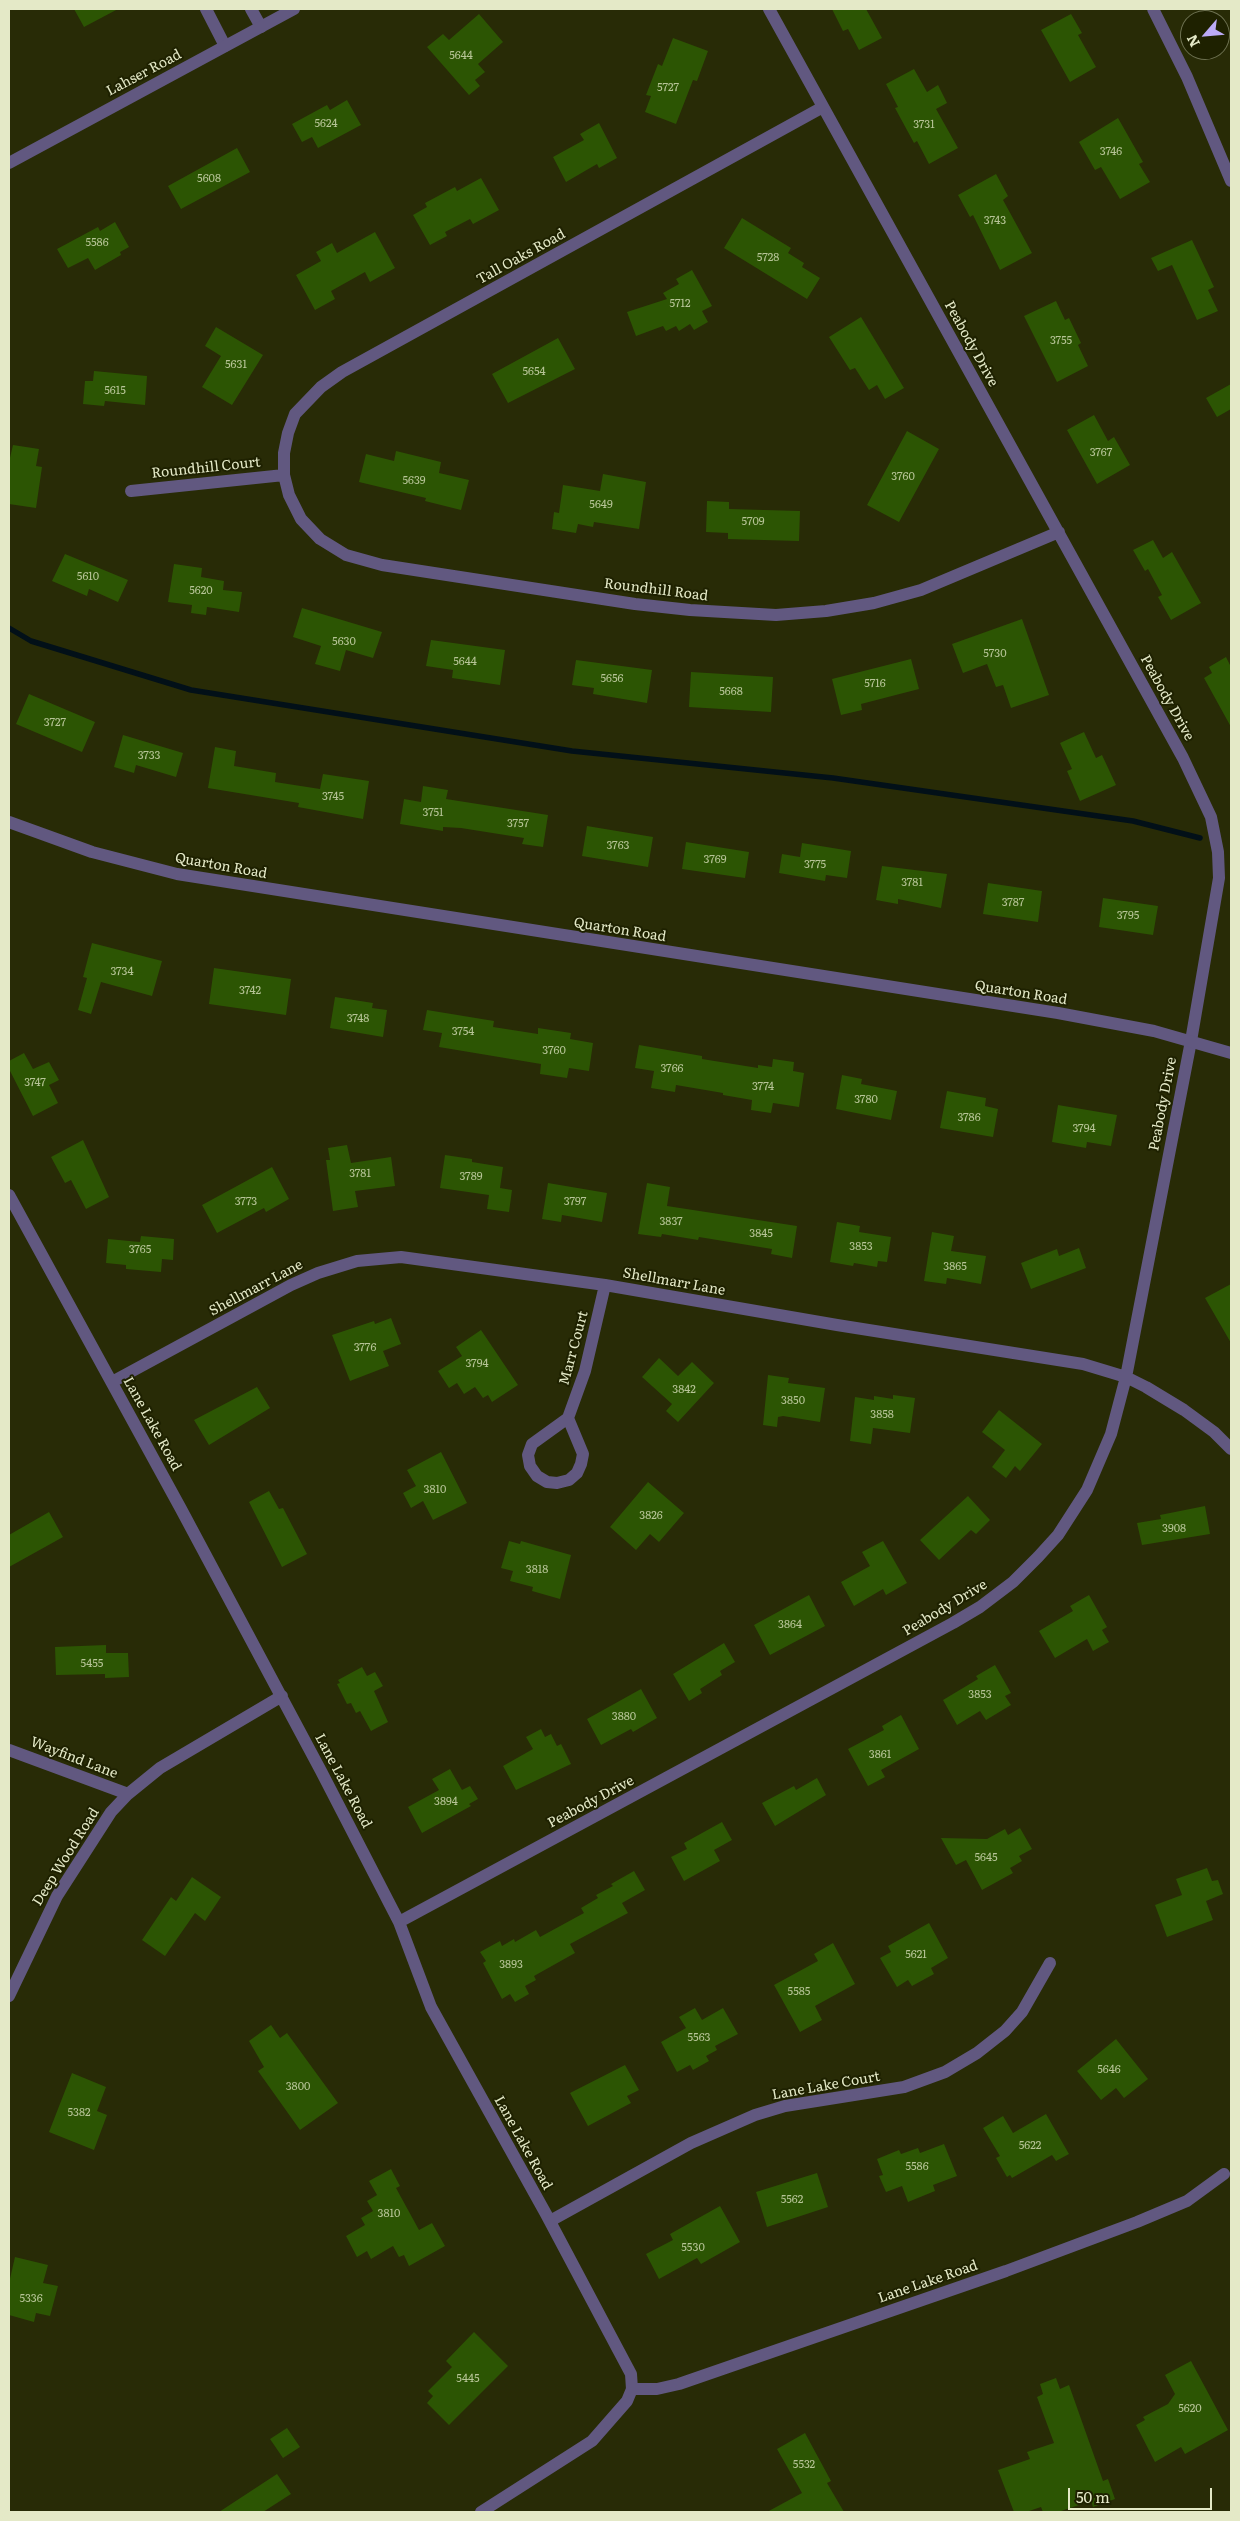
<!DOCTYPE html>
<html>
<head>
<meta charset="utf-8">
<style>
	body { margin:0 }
	#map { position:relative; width:1240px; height:2521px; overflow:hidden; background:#282b06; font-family:Literata,serif }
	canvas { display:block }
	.frame { position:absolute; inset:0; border:10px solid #e4e9c7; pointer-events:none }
	.north { position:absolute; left:1180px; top:10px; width:50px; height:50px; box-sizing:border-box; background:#1e2100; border:1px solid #6d7150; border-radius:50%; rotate:243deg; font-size:14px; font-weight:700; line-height:20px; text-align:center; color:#e4e9c7 }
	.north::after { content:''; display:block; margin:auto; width:18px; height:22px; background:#bbaaf6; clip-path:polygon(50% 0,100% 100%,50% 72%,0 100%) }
	.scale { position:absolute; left:1068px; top:2488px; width:144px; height:22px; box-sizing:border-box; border:2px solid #e4e9c7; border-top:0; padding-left:6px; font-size:15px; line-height:18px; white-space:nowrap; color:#e4e9c7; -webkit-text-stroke:4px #1e2100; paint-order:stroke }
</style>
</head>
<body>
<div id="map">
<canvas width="1240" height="2521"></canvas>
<div class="frame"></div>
<div class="north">N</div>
<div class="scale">50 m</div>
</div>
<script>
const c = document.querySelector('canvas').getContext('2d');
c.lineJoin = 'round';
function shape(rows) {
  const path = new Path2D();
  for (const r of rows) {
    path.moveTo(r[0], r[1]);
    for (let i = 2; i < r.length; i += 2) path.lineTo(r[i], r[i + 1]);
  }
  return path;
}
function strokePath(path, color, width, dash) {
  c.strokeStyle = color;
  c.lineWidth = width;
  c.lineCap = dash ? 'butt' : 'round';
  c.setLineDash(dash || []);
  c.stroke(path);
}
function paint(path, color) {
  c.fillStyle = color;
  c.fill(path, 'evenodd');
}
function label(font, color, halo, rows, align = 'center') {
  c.font = font + ' Literata,serif';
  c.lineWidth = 4;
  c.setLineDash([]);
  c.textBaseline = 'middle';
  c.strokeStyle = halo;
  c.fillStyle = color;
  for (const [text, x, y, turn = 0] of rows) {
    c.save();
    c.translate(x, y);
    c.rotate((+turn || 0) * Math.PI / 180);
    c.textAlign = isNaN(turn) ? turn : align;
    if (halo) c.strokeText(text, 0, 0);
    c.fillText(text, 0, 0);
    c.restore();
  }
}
const stream = shape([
	[9,628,31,641,191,690,572,751,833,778,1133,821,1200,838]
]);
const building = shape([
	[74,9,118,9,84,27],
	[832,9,866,9,882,38,859,50,848,29,843,31],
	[479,14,503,42,478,64,485,72,475,80,480,86,469,95,427,47,443,34,449,40],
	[1071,14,1082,33,1078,35,1096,67,1070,82,1041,30],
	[673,38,708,51,697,81,693,80,676,124,645,112,651,96,646,95,658,64,662,66],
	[914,69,927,92,938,85,947,103,936,109,958,148,929,164,917,141,914,143,895,108,898,107,886,84],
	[347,100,361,125,318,148,312,137,302,142,292,124,327,105,330,110],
	[1118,118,1143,162,1139,164,1150,182,1120,199,1101,167,1095,170,1079,142],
	[599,123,617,158,599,168,597,164,566,182,553,157,584,140,580,134],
	[237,148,250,172,181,209,168,186],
	[996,174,1008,196,1003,200,1032,253,1000,270,973,215,970,217,958,195],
	[481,178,499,210,473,224,470,219,445,232,447,236,430,245,413,215,427,207,425,203,455,187,457,191],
	[742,218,791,248,788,253,804,263,802,267,820,278,807,299,724,248],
	[115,222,129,247,120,252,121,255,95,270,88,258,68,268,57,249,98,227,100,231],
	[375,232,395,268,370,282,365,272,331,291,335,299,315,310,296,275,321,261,316,252,332,243,337,253],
	[1192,240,1214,287,1208,290,1218,311,1197,320,1172,265,1158,271,1151,258],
	[692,270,712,306,702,311,708,322,694,330,690,324,679,331,676,326,666,331,663,326,636,336,627,312,667,299,663,293,679,284,676,279],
	[1056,301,1065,320,1069,318,1081,343,1078,345,1088,366,1057,382,1024,316],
	[861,317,904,388,885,399,877,385,869,390,855,368,850,370,829,337],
	[216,327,263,355,232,405,202,387,221,356,205,346],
	[558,338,575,369,508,403,492,374],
	[94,371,147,376,145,405,105,401,104,406,83,404,85,381,93,381],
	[1231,384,1231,409,1217,417,1206,398],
	[1094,415,1108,441,1114,437,1130,465,1097,484,1067,430],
	[907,431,939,449,899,522,867,505],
	[13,445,39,449,36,466,42,467,36,508,9,504,9,462],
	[396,451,441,462,439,473,469,480,461,510,425,501,426,498,359,482,366,454,394,461],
	[603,474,646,482,639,529,594,522,593,527,578,524,576,533,552,529,554,512,559,513,563,485,600,491],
	[707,501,729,502,729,509,800,511,799,541,728,539,728,533,706,532],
	[1153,540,1163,558,1172,552,1201,603,1171,620,1158,597,1162,595,1148,569,1145,571,1133,550],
	[65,554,128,580,118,602,89,589,87,596,52,581],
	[174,564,202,568,201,577,224,581,223,590,242,592,239,612,207,607,206,615,191,613,192,605,168,602],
	[302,608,382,632,373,658,346,650,340,671,315,664,321,646,293,637],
	[1022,619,1049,695,1011,708,1003,685,996,687,987,664,963,673,952,644],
	[431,640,505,650,500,685,452,678,453,670,426,666],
	[1226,657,1231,667,1231,727,1204,678,1212,673,1209,667],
	[911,659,919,689,861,704,862,710,841,715,832,679],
	[576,660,652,670,647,703,593,694,594,688,572,685],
	[691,672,773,677,771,712,689,707],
	[29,694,95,722,82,752,16,724],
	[1084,732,1096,758,1102,755,1116,785,1080,801,1067,771,1072,769,1060,743],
	[123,735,183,753,176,777,136,765,134,773,114,767],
	[215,747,236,751,234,766,276,773,275,782,320,789,323,774,369,781,363,819,298,807,299,803,208,788],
	[423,786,448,790,446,799,548,815,543,847,522,844,524,838,461,828,443,827,443,831,400,824,404,799,421,802],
	[587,826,653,837,648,867,582,856],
	[686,842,749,852,745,878,682,869],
	[802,843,851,851,847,878,826,875,825,881,779,873,782,854,800,857],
	[882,866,947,874,941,908,898,899,898,904,876,900],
	[988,883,1042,891,1038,922,983,914],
	[1103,898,1158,906,1153,935,1099,927],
	[92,943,162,961,152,996,101,982,91,1014,78,1010,87,978,83,977],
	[214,968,291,979,286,1015,209,1004],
	[335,997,373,1003,372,1008,387,1010,383,1037,330,1028],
	[427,1010,494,1021,493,1027,538,1034,538,1028,571,1033,570,1039,593,1043,589,1071,569,1068,567,1078,540,1074,541,1064,439,1047,442,1033,423,1030],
	[639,1045,702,1056,702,1059,758,1068,758,1065,772,1067,773,1059,794,1062,793,1071,804,1073,799,1107,773,1103,771,1113,751,1110,752,1100,723,1095,723,1093,676,1085,675,1092,651,1088,654,1071,635,1068],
	[24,1053,33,1069,49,1062,59,1080,49,1085,58,1103,33,1116,9,1069,9,1061],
	[842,1075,862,1079,861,1084,897,1091,891,1120,836,1109],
	[947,1091,986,1098,985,1106,998,1109,993,1137,940,1128],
	[1058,1105,1117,1115,1111,1146,1087,1142,1086,1148,1052,1142],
	[83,1140,109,1197,86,1209,71,1180,65,1183,51,1157],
	[347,1145,351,1163,391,1157,395,1186,355,1191,358,1207,333,1211,326,1160,330,1160,328,1148],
	[445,1155,472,1159,472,1162,503,1167,500,1188,512,1190,509,1212,487,1209,489,1195,440,1188],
	[272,1167,289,1199,266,1212,264,1208,217,1233,202,1205],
	[548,1183,607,1193,602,1222,562,1215,561,1222,542,1219],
	[647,1183,670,1187,667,1206,797,1226,792,1258,771,1254,772,1249,699,1237,698,1240,662,1234,661,1237,638,1234],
	[837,1222,860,1226,859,1232,891,1237,887,1262,878,1261,877,1267,854,1263,853,1266,830,1262],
	[932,1232,954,1236,951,1251,986,1256,981,1284,947,1278,946,1284,924,1281],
	[141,1236,174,1239,173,1260,162,1259,161,1272,126,1269,126,1265,106,1263,108,1239,140,1242],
	[1079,1248,1086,1268,1031,1289,1021,1263,1057,1249,1059,1256],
	[1231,1284,1231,1343,1205,1298],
	[391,1318,401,1344,383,1351,389,1366,350,1381,332,1335,374,1321,375,1324],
	[481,1330,518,1385,492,1402,488,1395,483,1398,475,1387,464,1394,457,1383,449,1388,438,1371,462,1356,456,1347],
	[659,1358,678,1376,692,1362,714,1383,678,1422,666,1411,672,1404,642,1377],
	[768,1375,789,1378,788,1383,825,1388,820,1422,783,1416,778,1417,777,1427,763,1425],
	[257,1387,270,1408,209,1445,194,1420],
	[893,1395,915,1398,910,1433,873,1428,871,1444,850,1441,855,1397,874,1400,874,1396,893,1399],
	[999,1410,1042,1444,1020,1471,1015,1466,1006,1478,992,1467,1005,1450,982,1432],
	[441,1452,467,1503,433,1520,423,1501,411,1508,403,1493,416,1486,407,1470],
	[648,1482,684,1513,659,1542,650,1534,636,1550,610,1527],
	[269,1491,279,1509,283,1508,307,1554,282,1567,249,1502],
	[968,1496,990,1520,976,1534,971,1530,939,1560,920,1540],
	[1205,1506,1210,1534,1142,1545,1137,1523,1161,1519,1160,1515],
	[49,1512,63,1537,9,1567,9,1535],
	[509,1541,520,1544,521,1541,571,1555,560,1599,532,1591,533,1587,510,1581,513,1571,501,1568],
	[883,1541,907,1583,886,1595,883,1589,854,1606,841,1582,870,1566,862,1552],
	[809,1595,825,1626,770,1655,754,1625],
	[1089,1595,1107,1627,1102,1630,1109,1642,1093,1651,1087,1639,1055,1658,1039,1631,1073,1611,1070,1606],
	[724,1643,735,1662,720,1671,722,1675,700,1689,702,1693,689,1701,673,1674],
	[106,1645,106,1653,128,1653,129,1677,105,1678,105,1674,56,1675,55,1647],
	[995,1665,1011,1693,1005,1696,1011,1705,986,1720,980,1711,957,1725,943,1700,978,1679,976,1676],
	[362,1667,367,1676,375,1672,383,1686,374,1691,388,1722,371,1731,360,1711,356,1713,351,1703,347,1704,337,1684,340,1683,338,1680],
	[641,1689,657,1718,633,1732,631,1729,601,1745,587,1719],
	[901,1715,919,1749,881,1770,885,1777,868,1786,848,1749,884,1730,882,1726],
	[541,1729,545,1737,551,1734,557,1746,561,1744,571,1764,516,1790,503,1766,533,1749,526,1737],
	[450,1769,462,1790,470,1786,478,1799,469,1804,471,1806,422,1833,408,1807,439,1790,432,1779],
	[817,1778,826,1795,775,1826,762,1803,794,1786,796,1790],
	[722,1822,732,1840,714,1850,720,1861,684,1881,671,1857,687,1849,684,1843],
	[1020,1828,1032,1849,1019,1856,1022,1861,1010,1868,1013,1873,982,1890,966,1860,956,1865,941,1838,987,1839,1005,1829,1008,1835],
	[1207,1868,1212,1881,1218,1880,1223,1894,1206,1901,1213,1920,1167,1937,1155,1905,1182,1895,1176,1879],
	[634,1871,645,1890,622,1903,628,1913,570,1944,575,1953,534,1976,536,1980,525,1986,529,1994,515,2002,510,1994,502,1999,483,1963,486,1961,480,1952,500,1941,502,1946,514,1939,515,1942,536,1930,540,1937,584,1913,581,1908,598,1898,596,1895,613,1886,611,1884],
	[192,1877,221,1897,205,1921,195,1913,165,1956,142,1940,171,1897,176,1901],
	[929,1923,948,1958,931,1968,934,1974,912,1986,908,1980,897,1987,880,1958,891,1952,888,1946],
	[833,1943,855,1984,815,2006,822,2020,800,2032,774,1985,818,1961,814,1954],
	[695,2008,702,2020,723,2008,738,2034,715,2046,717,2050,706,2056,709,2061,693,2070,690,2065,677,2072,661,2042,686,2028,679,2017],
	[271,2025,280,2038,287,2033,338,2103,300,2130,258,2071,264,2067,249,2041],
	[1116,2039,1148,2079,1124,2098,1116,2088,1101,2100,1077,2071],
	[625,2065,639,2090,627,2096,631,2103,588,2126,570,2093],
	[72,2073,106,2087,97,2111,107,2115,94,2150,49,2132],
	[1046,2114,1069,2154,1056,2161,1052,2155,1012,2178,1010,2175,1007,2177,996,2158,1000,2156,983,2128,1003,2116,1013,2133],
	[944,2144,957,2176,933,2185,935,2191,908,2202,902,2186,886,2192,879,2176,883,2175,877,2159,899,2150,901,2154,918,2148,920,2153],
	[391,2169,400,2186,396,2188,419,2230,432,2223,445,2246,409,2266,404,2255,399,2257,393,2246,371,2259,367,2251,357,2257,346,2236,365,2225,361,2218,373,2211,367,2201,377,2195,369,2181],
	[817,2173,828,2207,767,2227,756,2192],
	[720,2206,740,2242,701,2264,697,2258,659,2279,646,2254,673,2240,670,2234],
	[15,2257,48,2265,43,2283,58,2286,50,2316,36,2313,34,2322,9,2315,9,2283],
	[474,2332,508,2366,449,2425,427,2403,433,2396,428,2391,452,2367,446,2361],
	[1191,2361,1228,2430,1185,2454,1181,2447,1155,2462,1136,2425,1145,2420,1143,2417,1168,2404,1175,2394,1165,2375],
	[1056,2378,1060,2389,1069,2385,1103,2481,1108,2479,1115,2499,1093,2507,1091,2501,1058,2512,1043,2512,1041,2507,1026,2512,1014,2512,998,2470,1030,2459,1027,2452,1054,2443,1037,2397,1043,2394,1040,2384],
	[287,2428,300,2447,283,2458,270,2439],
	[805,2433,831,2481,827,2483,844,2512,767,2512,802,2493,777,2449],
	[277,2474,291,2494,263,2512,219,2512]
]);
const minor = shape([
	[206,9,225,46],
	[251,9,261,27],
	[1153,9,1187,77,1231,181],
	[823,107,342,372,321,387,295,414,288,433,284,453,284,475,289,495,301,519,320,539,346,555,382,565,635,604,690,610,776,615,826,611,874,603,921,590,1059,532],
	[131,491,284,475],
	[9,1195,181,1509,321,1771,399,1922,431,2007,546,2214,631,2374,632,2389,627,2401,592,2441,481,2512],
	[112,1382,291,1285,318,1273,357,1261,401,1257,605,1285,837,1325,1083,1364,1126,1377,1146,1387,1184,1410,1214,1432,1231,1449],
	[568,1418,583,1454,581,1464,577,1473,569,1480,557,1483,547,1482,537,1476,530,1466,528,1455,532,1444,568,1418,585,1371,605,1285],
	[9,1750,128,1794],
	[399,1922,953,1623,980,1607,1013,1582,1038,1557,1058,1535,1087,1490,1111,1434,1126,1377,1191,1041,1219,878,1218,852,1211,817,1183,758,769,9],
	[9,1996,57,1896,111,1812,128,1794,160,1768,282,1696],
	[550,2221,691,2143,755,2115,785,2106,904,2087,945,2072,977,2053,1005,2031,1022,2012,1050,1963],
	[632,2389,657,2389,679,2384,1006,2271,1137,2222,1187,2201,1224,2174]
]);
const tertiary = shape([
	[9,163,294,9],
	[9,822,92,852,177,874,1058,1013,1154,1031,1231,1053]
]);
const numberNames = [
	["5644",461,56],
	["5727",668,88],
	["5624",326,124],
	["3731",924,125],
	["3746",1111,152],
	["5608",209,179],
	["3743",995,221],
	["5586",97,243],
	["5728",768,258],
	["5712",680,304],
	["3755",1061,341],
	["5631",236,365],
	["5654",534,372],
	["5615",115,391],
	["3767",1101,453],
	["3760",903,477],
	["5639",414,481],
	["5649",601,505],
	["5709",753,522],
	["5610",88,577],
	["5620",201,591],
	["5630",344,642],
	["5730",995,654],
	["5644",465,662],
	["5656",612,679],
	["5716",875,684],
	["5668",731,692],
	["3727",55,723],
	["3733",149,756],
	["3745",333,797],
	["3751",433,813],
	["3757",518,824],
	["3763",618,846],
	["3769",715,860],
	["3775",815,865],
	["3781",912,883],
	["3787",1013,903],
	["3795",1128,916],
	["3734",122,972],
	["3742",250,991],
	["3748",358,1019],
	["3754",463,1032],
	["3760",554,1051],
	["3766",672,1069],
	["3747",35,1083],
	["3774",763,1087],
	["3780",866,1100],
	["3786",969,1118],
	["3794",1084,1129],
	["3781",360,1174],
	["3789",471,1177],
	["3773",246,1202],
	["3797",575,1202],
	["3837",671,1222],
	["3845",761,1234],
	["3853",861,1247],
	["3765",140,1250],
	["3865",955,1267],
	["3776",365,1348],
	["3794",477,1364],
	["3842",684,1390],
	["3850",793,1401],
	["3858",882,1415],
	["3810",435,1490],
	["3826",651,1516],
	["3908",1174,1529],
	["3818",537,1570],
	["3864",790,1625],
	["5455",92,1664],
	["3853",980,1695],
	["3880",624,1717],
	["3861",880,1755],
	["3894",446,1802],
	["5645",986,1858],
	["5621",916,1955],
	["3893",511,1965],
	["5585",799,1992],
	["5563",699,2038],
	["5646",1109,2070],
	["3800",298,2087],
	["5382",79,2113],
	["5622",1030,2146],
	["5586",917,2167],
	["5562",792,2200],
	["3810",389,2214],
	["5530",693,2248],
	["5336",31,2299],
	["5445",468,2379],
	["5620",1190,2409],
	["5532",804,2465]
];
const streetNames = [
	["Lahser Road",144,73,-28],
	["Tall Oaks Road",521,257,-29],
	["Peabody Drive",971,344,61],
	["Roundhill Court",206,468,-6],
	["Roundhill Road",656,590,7],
	["Peabody Drive",1167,698,61],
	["Quarton Road",221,866,10],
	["Quarton Road",620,930,9],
	["Quarton Road",1021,993,9],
	["Peabody Drive",1163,1104,-79],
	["Shellmarr Lane",674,1282,10],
	["Shellmarr Lane",256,1288,-28],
	["Marr Court",574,1348,-75],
	["Lane Lake Road",152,1424,61],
	["Peabody Drive",945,1608,-31],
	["Wayfind Lane",74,1758,21],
	["Lane Lake Road",343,1781,62],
	["Peabody Drive",591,1802,-28],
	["Deep Wood Road",66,1857,-58],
	["Lane Lake Court",826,2086,-10],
	["Lane Lake Road",523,2143,61],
	["Lane Lake Road",928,2282,-19]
];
strokePath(stream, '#021018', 5.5);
paint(building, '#2c5503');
strokePath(minor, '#615880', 12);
strokePath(tertiary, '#615880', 12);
label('11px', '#b6c496', null, numberNames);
label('14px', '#e4e9c7', '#1e2100', streetNames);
</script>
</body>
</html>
